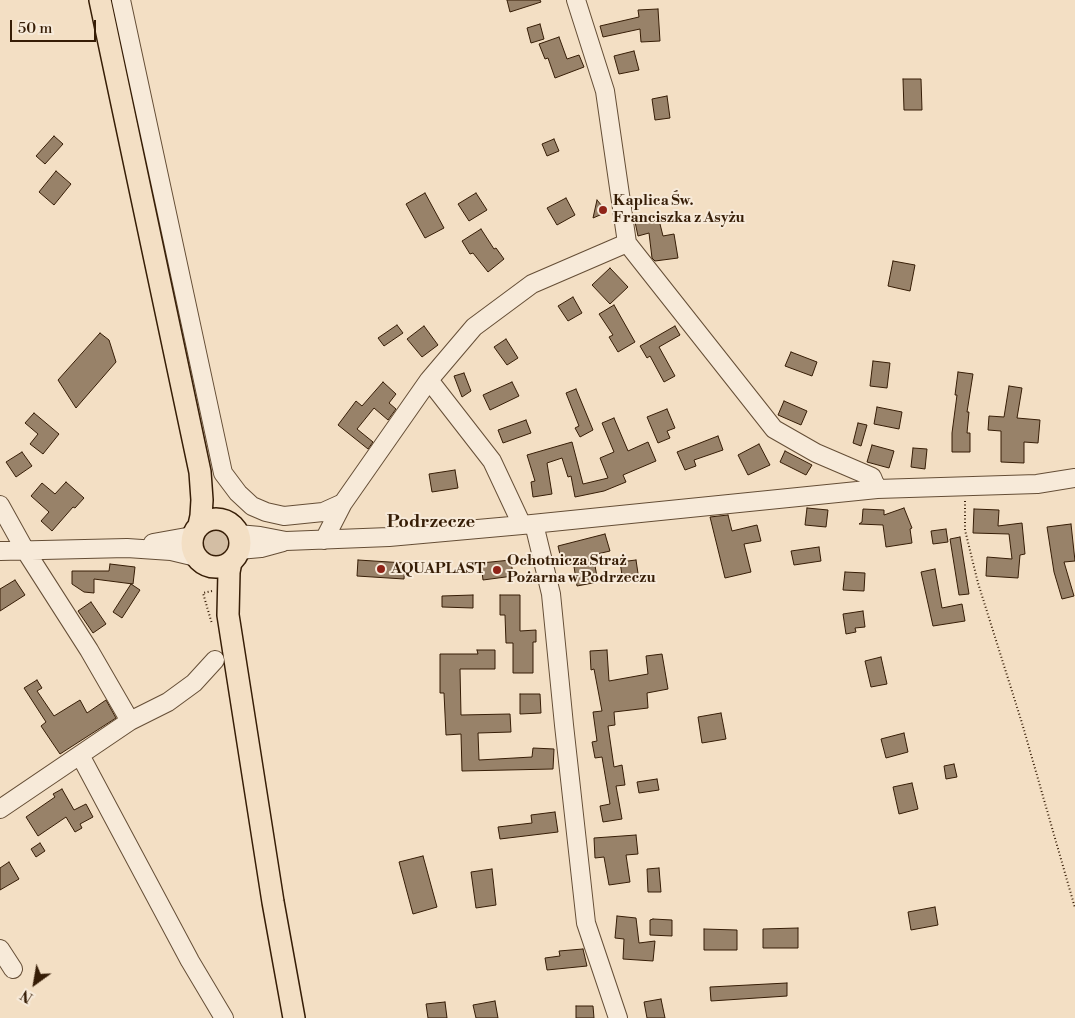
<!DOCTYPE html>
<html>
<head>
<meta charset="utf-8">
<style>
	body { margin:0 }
	#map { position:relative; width:1075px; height:1018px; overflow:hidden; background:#f3dfc4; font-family:"Libre Bodoni",serif }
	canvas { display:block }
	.north { position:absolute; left:10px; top:958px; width:50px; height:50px; -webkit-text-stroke:4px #f7ead9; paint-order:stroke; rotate:212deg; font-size:14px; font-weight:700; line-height:20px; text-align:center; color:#361d06 }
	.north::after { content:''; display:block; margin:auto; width:18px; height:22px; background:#361d06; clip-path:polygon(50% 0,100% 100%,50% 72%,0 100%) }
	.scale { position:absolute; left:10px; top:20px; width:86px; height:22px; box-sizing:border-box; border:2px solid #361d06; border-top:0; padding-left:6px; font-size:15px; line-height:18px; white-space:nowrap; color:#361d06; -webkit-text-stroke:4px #f7ead9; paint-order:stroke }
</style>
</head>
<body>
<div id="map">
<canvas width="1075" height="1018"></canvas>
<div class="north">N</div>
<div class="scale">50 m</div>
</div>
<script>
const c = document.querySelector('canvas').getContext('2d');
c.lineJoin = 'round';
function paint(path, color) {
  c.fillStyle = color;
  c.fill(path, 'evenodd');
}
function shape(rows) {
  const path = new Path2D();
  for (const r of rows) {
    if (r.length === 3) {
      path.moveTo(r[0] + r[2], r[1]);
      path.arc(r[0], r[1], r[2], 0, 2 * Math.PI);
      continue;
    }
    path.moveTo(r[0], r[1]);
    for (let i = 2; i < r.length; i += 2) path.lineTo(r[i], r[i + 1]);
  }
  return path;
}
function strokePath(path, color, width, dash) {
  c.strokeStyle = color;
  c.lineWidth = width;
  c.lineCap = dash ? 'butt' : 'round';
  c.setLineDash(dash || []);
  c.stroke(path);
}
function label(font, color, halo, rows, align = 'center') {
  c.font = font + ' "Libre Bodoni",serif';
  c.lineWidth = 4;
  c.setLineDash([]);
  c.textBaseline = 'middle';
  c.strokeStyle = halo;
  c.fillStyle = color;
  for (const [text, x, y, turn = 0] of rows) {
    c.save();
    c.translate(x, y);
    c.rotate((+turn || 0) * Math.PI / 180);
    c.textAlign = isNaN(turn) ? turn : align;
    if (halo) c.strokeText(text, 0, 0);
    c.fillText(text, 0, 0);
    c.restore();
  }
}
const green = shape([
	[215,543,18]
]);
const building = shape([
	[507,0,540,0,541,2,510,12,507,0],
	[658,9,660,41,641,42,640,29,603,37,600,26,639,17,638,10,658,9],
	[540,24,544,39,531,43,527,28,540,24],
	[559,37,567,59,579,55,584,67,555,78,548,58,545,59,539,44,559,37],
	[634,51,639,70,619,74,614,56,634,51],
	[903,79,921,79,922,110,904,110,903,79],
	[667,96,670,118,655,120,652,99,667,96],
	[54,136,63,144,45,164,36,156,54,136],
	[554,139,559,151,547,156,542,144,554,139],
	[56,171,71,184,54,205,39,192,56,171],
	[425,193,444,228,425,238,406,204,425,193],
	[476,193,487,210,469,221,458,204,476,193],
	[566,198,575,215,557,225,547,208,566,198],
	[597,200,607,212,593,218,597,200],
	[658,216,663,236,674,234,678,258,655,261,652,258,649,233,638,236,635,222,658,216],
	[481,229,494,249,496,248,504,259,488,272,473,253,470,254,462,241,481,229],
	[893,261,915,265,910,291,888,286,893,261],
	[610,268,628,287,610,304,592,285,610,268],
	[573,297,582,313,568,321,558,306,573,297],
	[614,305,635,342,618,352,609,337,613,335,599,314,614,305],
	[397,325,403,333,384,346,378,338,397,325],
	[424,326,438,345,422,357,407,339,424,326],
	[675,326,680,335,659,347,675,376,664,382,650,356,647,358,640,346,675,326],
	[100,333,109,340,116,362,76,408,58,380,100,333],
	[506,339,518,358,507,365,494,347,506,339],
	[791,352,817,362,812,376,785,366,791,352],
	[873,361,890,363,887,388,870,386,873,361],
	[958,372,973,374,967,412,969,412,967,433,970,433,970,452,952,452,952,433,957,395,955,395,958,372],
	[464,373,471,391,462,397,454,376,464,373],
	[383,382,396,394,389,403,396,409,388,420,374,408,357,429,373,442,368,449,338,425,356,401,362,406,383,382],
	[512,382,519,396,490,410,483,395,512,382],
	[1009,386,1022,388,1017,418,1040,420,1038,443,1024,442,1024,463,1001,462,1001,431,988,430,989,416,1004,417,1009,386],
	[576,389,593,430,580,437,575,428,579,426,566,393,576,389],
	[784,401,807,411,801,425,778,415,784,401],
	[877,407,902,412,899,429,874,424,877,407],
	[667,409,675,428,667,431,670,438,658,443,647,417,667,409],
	[34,413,59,434,43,454,30,444,38,434,25,423,34,413],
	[614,418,628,451,648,442,656,461,623,475,626,482,604,491,575,497,571,476,568,477,562,458,547,463,552,494,533,497,531,482,535,481,527,455,572,442,583,484,608,478,600,458,614,452,602,423,614,418],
	[526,420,531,433,503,443,498,430,526,420],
	[858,423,867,425,861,446,853,443,858,423],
	[718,436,723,450,694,460,696,466,685,470,677,452,718,436],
	[759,444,770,465,748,475,738,455,759,444],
	[872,445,894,451,889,468,867,462,872,445],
	[913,448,927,449,925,469,911,467,913,448],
	[785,451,812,465,806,475,780,462,785,451],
	[22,452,32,466,16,477,6,462,22,452],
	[455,470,458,488,432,492,429,474,455,470],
	[66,482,84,498,75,508,73,507,52,531,41,521,49,512,31,496,42,483,55,494,66,482],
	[807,508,828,510,826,527,805,525,807,508],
	[904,508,912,528,910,529,912,543,886,547,883,525,859,524,862,522,863,509,884,510,884,515,904,508],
	[974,509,999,510,998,526,1022,523,1025,554,1020,555,1018,578,986,576,987,557,1012,559,1009,534,973,533,974,509],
	[728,515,732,531,757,525,761,541,744,544,751,572,725,578,710,517,728,515],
	[1071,524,1075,561,1064,562,1074,596,1062,599,1054,572,1047,527,1071,524],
	[946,529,948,542,933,544,931,531,946,529],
	[605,534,610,551,593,555,598,582,577,586,573,560,562,563,558,546,605,534],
	[960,537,969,594,959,595,950,539,960,537],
	[819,547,821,561,794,565,791,551,819,547],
	[358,560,405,563,404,579,357,576,358,560],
	[511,560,513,576,483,580,481,563,511,560],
	[636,560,639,580,623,582,620,562,636,560],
	[110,564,135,567,133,584,94,579,94,593,84,592,72,584,72,571,109,571,110,564],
	[935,569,942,608,962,604,965,621,933,626,921,572,935,569],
	[845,572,865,573,864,591,843,590,845,572],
	[15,580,25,595,0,611,0,589,15,580],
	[131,584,140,590,122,618,113,612,131,584],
	[473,595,473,608,442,607,442,596,473,595],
	[500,595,520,595,520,631,536,630,536,642,533,642,533,673,513,673,513,643,506,643,505,615,500,615,500,595],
	[91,602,106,624,93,633,78,611,91,602],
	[863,611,865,627,855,628,856,632,846,634,843,614,863,611],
	[477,650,495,650,495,669,460,669,461,715,510,714,511,732,478,733,479,760,532,757,533,748,554,749,553,769,462,771,461,734,446,735,444,693,440,693,440,654,478,654,477,650],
	[607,650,609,681,648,674,646,656,662,654,668,689,647,693,648,708,614,712,615,725,608,726,614,767,622,765,625,785,616,786,622,819,603,822,600,806,610,804,602,757,595,758,592,742,597,741,593,712,602,711,594,669,591,670,590,651,607,650],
	[881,657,887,684,871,687,865,661,881,657],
	[37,680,42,688,37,691,54,716,80,700,87,713,106,700,116,718,60,754,41,726,46,722,24,688,37,680],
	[520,694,540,694,541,713,520,714,520,694],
	[721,713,726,739,702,743,698,717,721,713],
	[904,733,908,752,886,758,881,739,904,733],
	[954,764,957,777,946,779,944,766,954,764],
	[657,779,659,790,639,793,637,782,657,779],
	[912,783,918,809,899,814,893,787,912,783],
	[62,789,74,810,86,804,93,817,80,824,82,828,75,832,66,817,38,836,26,817,55,797,53,794,62,789],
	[555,812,558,832,500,839,498,827,532,823,531,815,555,812],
	[636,835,638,854,626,855,630,882,609,885,604,857,595,858,594,838,636,835],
	[40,843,45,851,36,857,31,849,40,843],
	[423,856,437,907,413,914,399,862,423,856],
	[9,862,19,879,0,890,0,868,9,862],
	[659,868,661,892,648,892,647,869,659,868],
	[492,869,496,905,476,908,471,872,492,869],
	[935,907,938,925,911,930,908,912,935,907],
	[617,916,636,918,639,943,655,941,653,961,623,959,624,939,615,938,617,916],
	[653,919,672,920,672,936,650,935,650,920,653,919],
	[798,928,798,948,763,948,763,929,798,928],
	[704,929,737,930,737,950,704,950,704,929],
	[583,949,587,966,547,970,545,958,560,956,559,951,583,949],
	[787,983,787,996,711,1001,710,987,787,983],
	[661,999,665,1018,647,1018,644,1002,661,999],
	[495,1001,498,1018,476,1018,473,1005,495,1001],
	[445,1002,447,1018,428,1018,426,1004,445,1002],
	[576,1006,593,1006,594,1018,576,1018,576,1006]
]);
const path = shape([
	[965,501,965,530,978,583,1022,723,1075,908],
	[212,591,203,593,212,624]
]);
const minor = shape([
	[121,0,223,473,238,493,252,506,266,512,284,516,323,512,343,503,429,380,492,461,522,525],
	[576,0,605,91,627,243,774,429,816,453,872,477,877,489],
	[429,380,474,327,532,284,627,243],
	[0,505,25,550,89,650,130,721],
	[534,524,551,594,564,725,586,923,618,1018],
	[238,534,260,536,286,541,389,537,522,525,877,489,1037,484,1075,478],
	[324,540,343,503],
	[153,543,192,536],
	[239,550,261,548,283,542],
	[0,551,127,548,171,551,196,557],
	[80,755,190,961,224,1018],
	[0,809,130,721,168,702,194,683,215,660],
	[0,949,13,969]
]);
const major = shape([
	[100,0,200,472,202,500,201,516,199,525],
	[216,543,24],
	[231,562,229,572,228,615,273,902,294,1018]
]);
const markers = [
	[603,210,5,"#8f2418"],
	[381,569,5,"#8f2418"],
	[497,570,5,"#8f2418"]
];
const poiNames = [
	["Kaplica Św.",613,201],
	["Franciszka z Asyżu",613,218],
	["Ochotnicza Straż",507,561],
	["Pożarna w Podrzeczu",507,578],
	["AQUAPLAST",391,569]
];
const quarterNames = [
	["Podrzecze",431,523]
];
paint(green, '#d3bea4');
paint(building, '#988269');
strokePath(building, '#361d06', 1);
strokePath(minor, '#654e36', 20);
strokePath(major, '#361d06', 24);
strokePath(path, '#361d06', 2, [1, 2.5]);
strokePath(minor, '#f7ead9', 18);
strokePath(major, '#f3dfc4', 21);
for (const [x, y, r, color] of markers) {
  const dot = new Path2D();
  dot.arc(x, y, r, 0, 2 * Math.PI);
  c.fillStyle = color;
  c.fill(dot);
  strokePath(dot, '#f7ead9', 2);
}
label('bold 15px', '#361d06', '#f7ead9', poiNames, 'left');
label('bold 18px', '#361d06', '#f7ead9', quarterNames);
</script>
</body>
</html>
